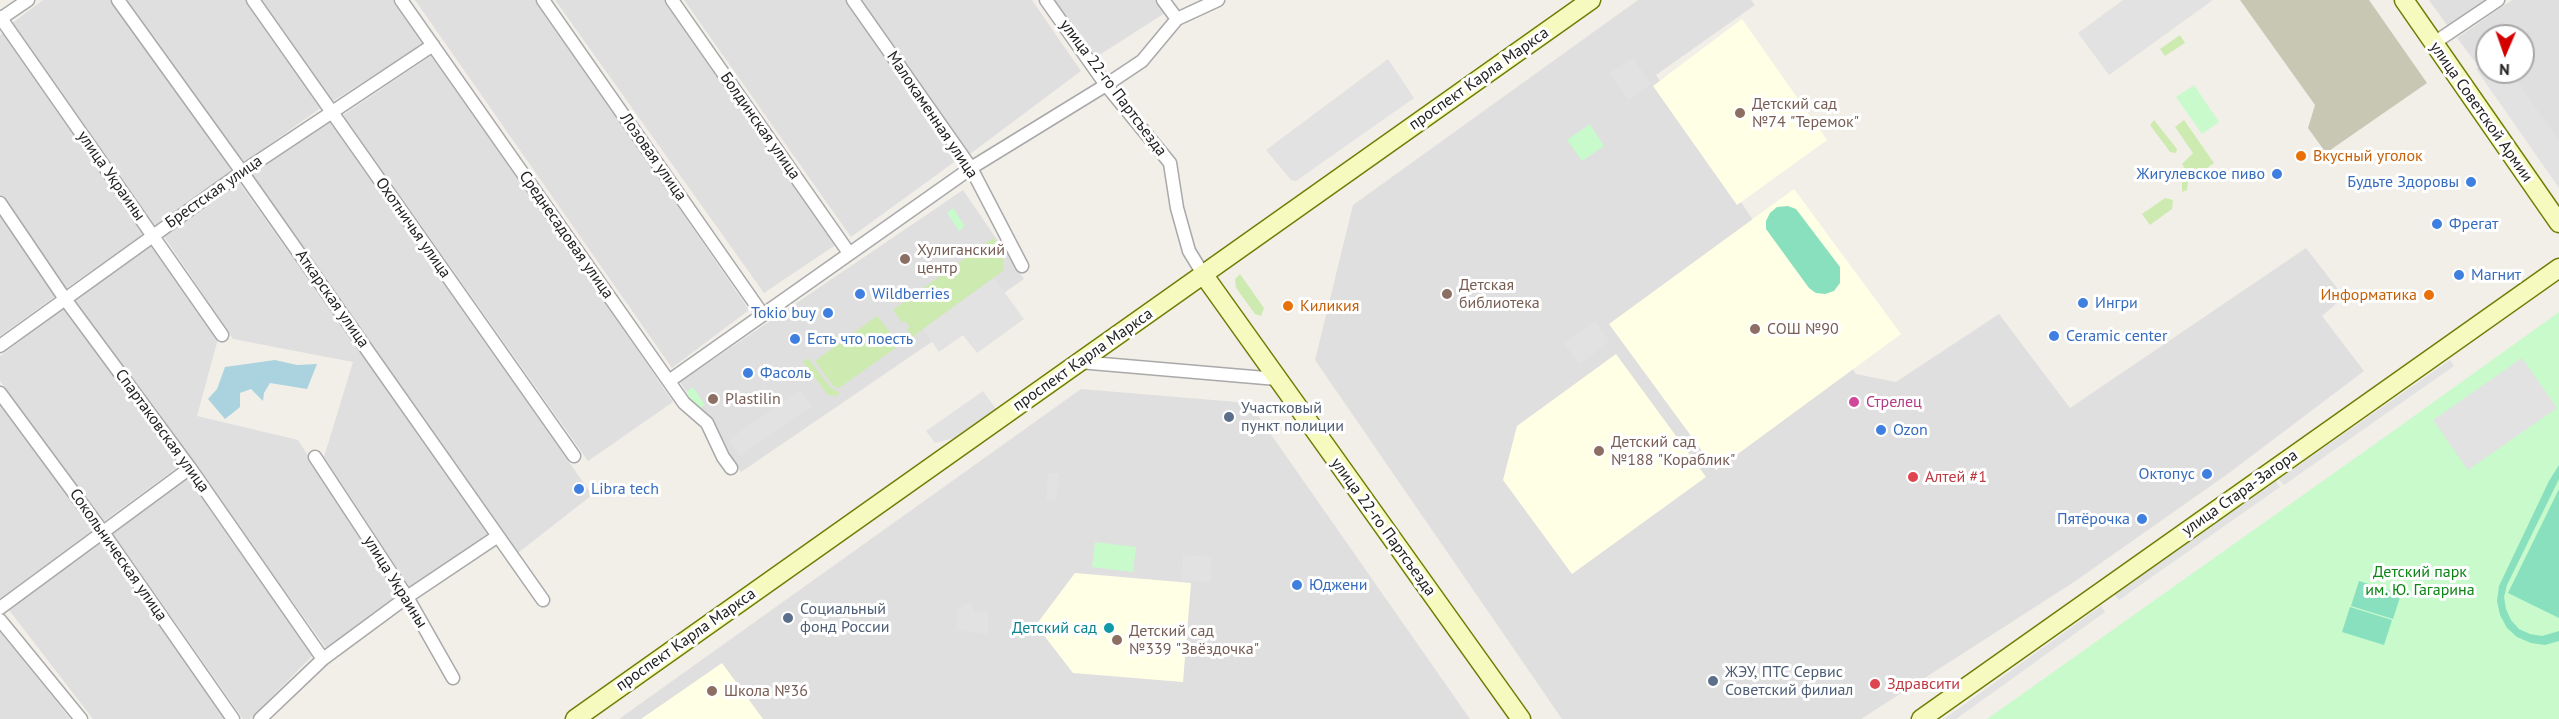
<!DOCTYPE html>
<html>
<head>
<meta charset="utf-8">
<style>
	body { margin:0 }
	#map { position:relative; width:2559px; height:719px; overflow:hidden; background:#f2efe9; font-family:"PT Sans",sans-serif }
	canvas { display:block }
	.north { position:absolute; left:2475px; top:24px; width:60px; height:60px; box-sizing:border-box; background:#fff; border:2px solid #a7a7a7; border-radius:50%; rotate:182deg; font-size:16px; font-weight:700; line-height:24px; text-align:center; color:#222 }
	.north::after { content:''; display:block; margin:auto; width:21px; height:27px; background:#d40000; clip-path:polygon(50% 0,100% 100%,50% 72%,0 100%) }
</style>
</head>
<body>
<div id="map">
<canvas width="2559" height="719"></canvas>
<div class="north">N</div>
</div>
<script>
const c = document.querySelector('canvas').getContext('2d');
c.lineJoin = 'round';
function paint(path, color) {
  c.fillStyle = color;
  c.fill(path, 'evenodd');
}
function shape(rows) {
  const path = new Path2D();
  for (const r of rows) {
    path.moveTo(r[0], r[1]);
    for (let i = 2; i < r.length; i += 2) path.lineTo(r[i], r[i + 1]);
  }
  return path;
}
function strokePath(path, color, width, dash) {
  c.strokeStyle = color;
  c.lineWidth = width;
  c.lineCap = dash ? 'butt' : 'round';
  c.setLineDash(dash || []);
  c.stroke(path);
}
function label(font, color, halo, rows, align = 'center') {
  c.font = font + ' "PT Sans",sans-serif';
  c.lineWidth = 6;
  c.setLineDash([]);
  c.textBaseline = 'middle';
  c.strokeStyle = halo;
  c.fillStyle = color;
  for (const [text, x, y, turn = 0] of rows) {
    c.save();
    c.translate(x, y);
    c.rotate((+turn || 0) * Math.PI / 180);
    c.textAlign = isNaN(turn) ? turn : align;
    if (halo) c.strokeText(text, 0, 0);
    c.fillText(text, 0, 0);
    c.restore();
  }
}
const residential = shape([
	[43,0,110,0,232,171,153,227,11,24],
	[123,0,246,0,322,107,242,164],
	[262,0,393,0,425,43,333,101],
	[415,0,536,0,749,310,672,368],
	[555,0,667,0,837,244,764,293],
	[684,0,845,0,957,160,851,237],
	[861,0,1032,0,1081,71,970,154],
	[1052,0,1156,0,1165,13,1093,59],
	[1638,0,1751,0,1755,5,1656,75,1856,374,1896,382,1999,314,2070,408,2306,248,2344,297,2322,316,2364,371,2229,473,2074,582,1861,719,1562,719,1315,360,1353,205],
	[2429,0,2488,0,2449,28],
	[2512,0,2559,0,2559,172,2457,38],
	[2487,36,2523,36,2523,72,2487,72],
	[3,33,144,234,64,290,0,194,0,35],
	[435,53,673,402,588,461,343,115],
	[330,117,592,495,518,553,249,173],
	[238,181,490,535,411,589,324,457,353,362,233,339,163,235],
	[963,190,1024,279,741,472,680,382],
	[0,213,57,295,0,336],
	[151,243,218,339,197,416,298,440,398,595,327,649,73,300],
	[63,309,182,464,103,522,0,381,0,356],
	[1081,389,1249,403,1470,719,619,719],
	[0,398,93,531,0,599],
	[188,475,314,654,250,719,243,719,111,531],
	[99,542,228,719,93,719,9,610],
	[0,627,70,719,0,719]
]);
const education = shape([
	[1742,19,1827,140,1737,205,1653,86],
	[1794,189,1901,334,1716,470,1609,324],
	[1616,354,1706,477,1572,574,1503,480,1517,426],
	[1075,573,1191,583,1183,682,1073,673,1036,625],
	[722,663,763,719,641,719]
]);
const construction = shape([
	[2240,0,2369,0,2427,83,2326,153,2308,128,2315,105]
]);
const grass = shape([
	[2180,35,2185,43,2165,56,2160,49],
	[2154,120,2177,149,2176,153,2170,152,2150,125],
	[2184,120,2214,163,2188,182,2187,190,2182,192,2182,170,2184,167,2182,164,2193,153,2175,127],
	[2165,198,2173,200,2172,209,2150,225,2142,214],
	[993,238,1002,249,1004,270,912,337,907,329,910,327,905,321,902,323,893,310],
	[1240,274,1264,308,1261,316,1255,314,1236,288,1235,279],
	[877,316,896,340,897,347,839,388,834,387,815,361],
	[808,358,830,387,840,393,836,396,828,395,803,362]
]);
const park = shape([
	[2194,85,2219,122,2202,134,2176,97],
	[1590,124,1604,146,1582,161,1567,140],
	[953,208,965,226,959,231,947,213],
	[2559,312,2559,719,1987,719,2389,434],
	[693,387,705,405,698,410,686,392],
	[1095,542,1136,547,1133,572,1092,567]
]);
const pitch = shape([
	[1788,206,1796,209,1840,267,1840,283,1834,291,1825,294,1816,293,1809,288,1766,229,1766,221,1770,213,1777,207],
	[2559,465,2559,479,2507,585,2504,597,2506,609,2511,620,2519,629,2530,634,2542,636,2559,631,2559,641,2545,645,2531,643,2517,637,2507,628,2500,615,2497,601,2499,586,2549,481],
	[2559,489,2559,618,2508,593],
	[2359,581,2401,594,2393,619,2351,606],
	[2350,607,2392,620,2384,645,2342,632]
]);
const parking = shape([
	[2123,0,2213,0,2109,75,2078,33],
	[1633,58,1651,84,1628,100,1610,73],
	[1388,59,1414,98,1296,181,1291,180,1266,150],
	[2487,62,2487,72,2511,72,2559,141,2559,188,2476,69],
	[994,278,1024,319,977,353,963,335,939,352,923,329],
	[1595,321,1610,342,1579,364,1564,343],
	[2522,358,2557,408,2468,470,2433,420],
	[2450,360,2454,366,2284,485,2279,479],
	[800,390,812,406,740,456,728,440],
	[983,391,996,409,954,438,935,443,926,431],
	[1048,473,1059,474,1056,500,1046,499],
	[2276,481,2280,487,2119,600,2113,593],
	[1183,555,1212,557,1210,582,1181,580],
	[971,601,975,613,988,611,988,634,956,630,958,609],
	[2101,606,2105,612,1956,719,1944,719]
]);
const water = shape([
	[275,360,297,365,317,364,307,389,270,383,264,393,263,401,251,389,240,393,240,407,225,419,208,399,217,389,225,367]
]);
const street = shape([
	[118,0,242,172,543,600],
	[253,0,574,456],
	[401,0,684,403,707,423,723,457,731,468],
	[543,0,763,315],
	[672,0,849,253],
	[853,0,971,168,1022,266],
	[1046,0,1106,85,1170,163,1177,208,1189,251,1203,274],
	[1163,0,1177,19],
	[0,17,222,335],
	[0,19,28,0],
	[2434,43,2498,0],
	[0,203,65,299,190,468,323,659],
	[0,346,242,172,433,45],
	[1079,362,1277,379],
	[669,381,971,168,1106,85,1142,61,1177,19,1218,0],
	[0,393,102,531,233,719],
	[315,457,407,597,453,678],
	[0,608,190,468],
	[0,620,81,719],
	[260,719,323,659,407,597,498,536]
]);
const secondary = shape([
	[2404,0,2559,223],
	[1203,274,1521,719],
	[575,719,1591,0],
	[1921,719,2559,268]
]);
const markers = [
	[1740,113,6,"#8d6e63"],
	[2301,156,6,"#e8710a"],
	[2277,174,6,"#3f7fe0"],
	[2471,182,6,"#3f7fe0"],
	[2437,224,6,"#3f7fe0"],
	[905,259,6,"#8d6e63"],
	[2459,275,6,"#3f7fe0"],
	[860,294,6,"#3f7fe0"],
	[1447,294,6,"#8d6e63"],
	[2429,295,6,"#e8710a"],
	[2083,303,6,"#3f7fe0"],
	[1288,306,6,"#e8710a"],
	[828,313,6,"#3f7fe0"],
	[1755,329,6,"#8d6e63"],
	[2054,336,6,"#3f7fe0"],
	[795,339,6,"#3f7fe0"],
	[748,373,6,"#3f7fe0"],
	[713,399,6,"#8d6e63"],
	[1854,402,6,"#d1479c"],
	[1229,417,6,"#5c6f8a"],
	[1881,430,6,"#3f7fe0"],
	[1599,451,6,"#8d6e63"],
	[2207,474,6,"#3f7fe0"],
	[1913,477,6,"#e0444e"],
	[579,489,6,"#3f7fe0"],
	[2142,519,6,"#3f7fe0"],
	[1297,585,6,"#3f7fe0"],
	[788,618,6,"#5c6f8a"],
	[1109,628,6,"#0f9aa8"],
	[1117,640,6,"#8d6e63"],
	[1713,681,6,"#5c6f8a"],
	[1875,684,6,"#e0444e"],
	[712,691,6,"#8d6e63"]
];
const streetNames = [
	["проспект Карла Маркса",1479,79,-35],
	["улица 22-го Партсъезда",1113,88,53],
	["улица Советской Армии",2481,112,55],
	["Малокаменная улица",932,115,56],
	["Болдинская улица",760,126,55],
	["Лозовая улица",653,157,55],
	["улица Украины",111,176,55],
	["Брестская улица",214,192,-35],
	["Охотничья улица",413,228,55],
	["Среднесадовая улица",566,235,55],
	["Аткарская улица",332,299,55],
	["проспект Карла Маркса",1083,360,-35],
	["Спартаковская улица",162,431,54],
	["улица Стара-Загора",2240,493,-35],
	["улица 22-го Партсъезда",1383,527,54],
	["Сокольническая улица",118,555,55],
	["улица Украины",395,582,58],
	["проспект Карла Маркса",686,640,-35]
];
const educationNames = [
	["Детский сад",1752,104],
	["№74 \"Теремок\"",1752,122],
	["Хулиганский",917,250],
	["центр",917,268],
	["Детская",1459,285],
	["библиотека",1459,303],
	["СОШ №90",1767,329],
	["Plastilin",725,399],
	["Детский сад",1611,442],
	["№188 \"Кораблик\"",1611,460],
	["Детский сад",1129,631],
	["№339 \"Звёздочка\"",1129,649],
	["Школа №36",724,691]
];
const foodNames = [
	["Вкусный уголок",2313,156],
	["Информатика",2417,295,"right"],
	["Киликия",1300,306]
];
const shopNames = [
	["Жигулевское пиво",2265,174,"right"],
	["Будьте Здоровы",2459,182,"right"],
	["Фрегат",2449,224],
	["Магнит",2471,275],
	["Wildberries",872,294],
	["Ингри",2095,303],
	["Tokio buy",816,313,"right"],
	["Ceramic center",2066,336],
	["Есть что поесть",807,339],
	["Фасоль",760,373],
	["Ozon",1893,430],
	["Октопус",2195,474,"right"],
	["Libra tech",591,489],
	["Пятёрочка",2130,519,"right"],
	["Юджени",1309,585]
];
const hotelNames = [
	["Стрелец",1866,402]
];
const serviceNames = [
	["Участковый",1241,408],
	["пункт полиции",1241,426],
	["Социальный",800,609],
	["фонд России",800,627],
	["ЖЭУ, ПТС Сервис",1725,672],
	["Советский филиал",1725,690]
];
const healthNames = [
	["Алтей #1",1925,477],
	["Здравсити",1887,684]
];
const parkNames = [
	["Детский парк",2420,572],
	["им. Ю. Гагарина",2420,590]
];
const cultureNames = [
	["Детский сад",1097,628]
];
paint(residential, '#e0dfdf');
paint(education, '#ffffe5');
paint(construction, '#c7c7b4');
paint(grass, '#cdebb0');
paint(park, '#c8facc');
paint(pitch, '#88e0be');
paint(parking, '#e2e2e2');
paint(water, '#aad3df');
strokePath(street, '#a9a9a9', 15);
strokePath(secondary, '#707d05', 21);
strokePath(street, '#fff', 12);
strokePath(secondary, '#f7fabf', 18);
for (const [x, y, r, color] of markers) {
  const dot = new Path2D();
  dot.arc(x, y, r, 0, 2 * Math.PI);
  c.fillStyle = color;
  c.fill(dot);
  strokePath(dot, '#fff', 2);
}
label('16px', '#222', '#fff', streetNames);
label('16px', '#785e54', '#fff', educationNames, 'left');
label('16px', '#c56008', '#fff', foodNames, 'left');
label('16px', '#366cbe', '#fff', shopNames, 'left');
label('16px', '#b23c85', '#fff', hotelNames, 'left');
label('16px', '#4e5e75', '#fff', serviceNames, 'left');
label('16px', '#be3a42', '#fff', healthNames, 'left');
label('16px', '#0c8416', '#fff', parkNames);
label('16px', '#0d838f', '#fff', cultureNames, 'right');
</script>
</body>
</html>
